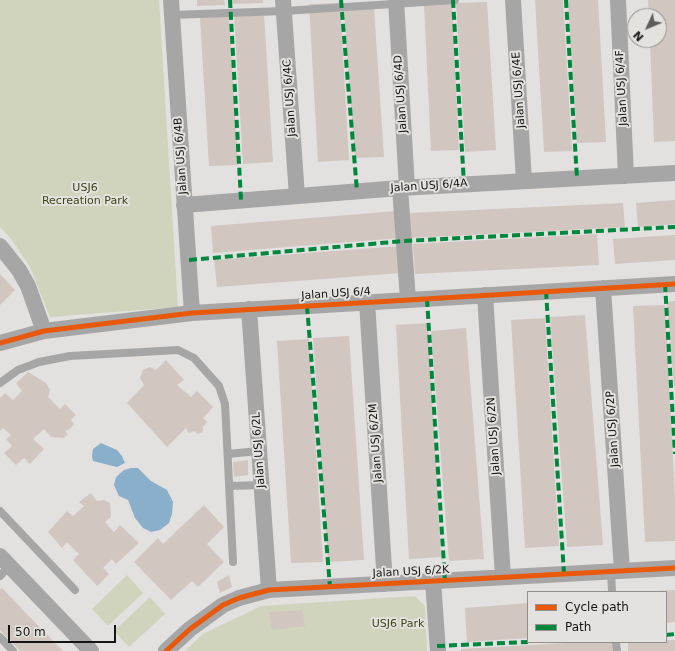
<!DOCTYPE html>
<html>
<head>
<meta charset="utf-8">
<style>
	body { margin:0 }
	#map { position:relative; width:675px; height:651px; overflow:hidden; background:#e2e1df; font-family:"DejaVu Sans",sans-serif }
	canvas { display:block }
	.legend { position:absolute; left:527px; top:591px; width:140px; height:52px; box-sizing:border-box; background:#e3e2de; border:1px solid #91908d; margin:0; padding:5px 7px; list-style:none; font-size:12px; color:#151413 }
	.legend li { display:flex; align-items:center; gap:8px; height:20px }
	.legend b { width:20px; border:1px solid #91908d }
	.north { position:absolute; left:627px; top:8px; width:40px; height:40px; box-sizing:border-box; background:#e3e2de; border:1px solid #91908d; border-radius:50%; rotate:226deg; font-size:11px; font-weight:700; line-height:16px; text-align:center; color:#151413 }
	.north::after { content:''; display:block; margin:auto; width:14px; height:18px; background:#5d5c5a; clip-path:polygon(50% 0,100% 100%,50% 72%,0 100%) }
	.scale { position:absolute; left:8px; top:625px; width:108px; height:18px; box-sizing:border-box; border:2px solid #151413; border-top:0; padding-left:5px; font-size:12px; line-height:14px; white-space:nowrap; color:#151413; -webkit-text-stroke:3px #e3e2de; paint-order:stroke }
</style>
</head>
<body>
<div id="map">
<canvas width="675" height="651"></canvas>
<ul class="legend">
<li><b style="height:5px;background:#e8590c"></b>Cycle path</li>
<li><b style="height:5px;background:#00873e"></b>Path</li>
</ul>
<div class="north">N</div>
<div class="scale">50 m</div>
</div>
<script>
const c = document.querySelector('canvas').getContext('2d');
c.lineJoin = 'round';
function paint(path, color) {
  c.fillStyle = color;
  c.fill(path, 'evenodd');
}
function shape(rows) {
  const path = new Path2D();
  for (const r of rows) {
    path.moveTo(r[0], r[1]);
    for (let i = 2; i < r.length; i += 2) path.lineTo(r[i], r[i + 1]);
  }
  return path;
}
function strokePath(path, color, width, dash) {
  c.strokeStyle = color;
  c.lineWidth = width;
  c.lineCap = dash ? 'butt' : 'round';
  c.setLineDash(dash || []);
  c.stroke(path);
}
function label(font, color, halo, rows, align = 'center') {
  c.font = font + ' "DejaVu Sans",sans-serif';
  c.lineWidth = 4;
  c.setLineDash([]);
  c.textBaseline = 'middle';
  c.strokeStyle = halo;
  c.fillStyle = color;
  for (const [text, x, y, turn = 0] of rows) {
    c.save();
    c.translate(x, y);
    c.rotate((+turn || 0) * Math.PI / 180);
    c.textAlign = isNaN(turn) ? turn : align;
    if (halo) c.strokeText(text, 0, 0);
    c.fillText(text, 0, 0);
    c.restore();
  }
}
const green = shape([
	[0,0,159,0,178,307,50,317,30,267,12,240,0,227],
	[127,575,143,593,108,626,92,609],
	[415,596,425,606,427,651,185,651,203,634,261,606],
	[150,597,165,614,129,647,114,631]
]);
const water = shape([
	[101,443,117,450,122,456,125,463,117,467,93,461,92,456,93,449],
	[131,468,138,468,151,481,167,490,173,502,172,514,169,523,160,530,151,532,143,528,135,518,128,500,119,496,114,485,116,477,124,470]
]);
const building = shape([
	[197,0,224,0,225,5,197,6],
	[231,0,263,0,263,3,231,4],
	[535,0,563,0,572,151,544,152],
	[568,0,598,0,606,142,577,143],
	[648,0,675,0,675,141,654,142,650,40,659,40,659,16,649,16],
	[487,2,496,150,465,152,456,3],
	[340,3,349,160,318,162,309,4],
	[452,3,459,150,431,151,424,5],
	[374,8,384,157,355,158,344,10],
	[264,13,273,162,243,164,234,15],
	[229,16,238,165,209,166,200,18],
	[675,200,675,224,638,227,636,203],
	[623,203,625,227,410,238,409,213],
	[397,211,400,238,213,253,211,226],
	[597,234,599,265,415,274,413,244],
	[675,235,675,260,615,264,613,239],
	[400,246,402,273,217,287,214,260],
	[0,274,15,290,0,305],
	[675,301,675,386,674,386,667,302],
	[665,305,675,497,675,541,645,542,633,306],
	[585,315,603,545,567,547,550,317],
	[545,318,559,546,525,548,511,320],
	[428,323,441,557,409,559,396,325],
	[466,328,484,559,449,561,431,331],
	[349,336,364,560,328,562,313,338],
	[309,339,323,562,291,563,277,341],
	[166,360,184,380,177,385,191,397,197,391,213,407,203,418,207,422,203,427,203,432,198,434,194,431,189,433,186,428,167,447,127,403,144,385,140,378,143,370,150,367,156,370],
	[28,372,46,383,50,390,48,397,60,409,65,404,76,415,71,420,74,424,71,428,65,431,68,435,63,438,51,437,44,429,33,439,44,449,30,464,24,458,16,465,4,453,12,446,6,439,11,435,3,428,0,431,0,398,5,393,13,400,22,391,16,383],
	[248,460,248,475,234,477,233,462],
	[91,493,97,501,104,500,110,503,111,517,105,522,114,532,120,525,139,543,116,564,112,559,103,568,109,574,97,586,73,560,79,554,67,542,62,548,48,532,67,511,73,516,84,506,79,502],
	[204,505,224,527,207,544,224,562,198,587,192,581,171,600,134,562,158,538,163,544],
	[229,575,232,587,220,593,217,582],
	[2,588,24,611,63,651,20,651,0,630,0,589],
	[675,590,675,622,666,623,666,592,655,591],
	[528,603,528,638,467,642,465,608],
	[302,610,305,626,272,630,269,612],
	[666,640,675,640,675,651,628,651,628,642,666,642],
	[582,642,613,642,614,651,461,651,461,649]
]);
const service = shape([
	[172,15,284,11,455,0],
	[0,383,18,370,39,362,70,356,178,350,194,358,219,386,225,404,233,562],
	[228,454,259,451],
	[229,486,262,485],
	[0,511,75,590],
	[611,572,612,592],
	[0,576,9,566],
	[0,637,13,651],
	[616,642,617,651]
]);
const minor = shape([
	[171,0,192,313],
	[283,0,297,196],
	[396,0,407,188],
	[513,0,524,181],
	[618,0,626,176],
	[400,188,408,300],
	[184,205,400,188,675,173],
	[0,246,19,270,28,286,44,331],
	[603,288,622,571],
	[485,295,503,577],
	[367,302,385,584],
	[249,309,269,590],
	[0,343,44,331,192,313,675,284],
	[0,556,91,651],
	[433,581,438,651],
	[166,651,190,629,223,605,239,598,269,590,675,568]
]);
const quiet = shape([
	[230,0,241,200],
	[341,0,357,191],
	[453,0,464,184],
	[566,0,577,178],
	[189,260,404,241,675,227],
	[665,284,675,454],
	[546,291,564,574],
	[427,299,445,581],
	[307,306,330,587],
	[666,635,675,634],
	[437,646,528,642]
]);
const cycleway = shape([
	[0,343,44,331,192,313,675,284],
	[166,651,190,629,223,605,239,598,269,590,675,568]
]);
const streetNames = [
	["Jalan USJ 6/4F",622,88,-93],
	["Jalan USJ 6/4E",519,90,-94],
	["Jalan USJ 6/4D",401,94,-94],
	["Jalan USJ 6/4C",290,98,-94],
	["Jalan USJ 6/4B",181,156,-94],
	["Jalan USJ 6/4A",429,186,-4],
	["Jalan USJ 6/4",336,294,-4],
	["Jalan USJ 6/2P",613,429,-94],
	["Jalan USJ 6/2N",494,436,-94],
	["Jalan USJ 6/2M",376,443,-94],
	["Jalan USJ 6/2L",259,450,-94],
	["Jalan USJ 6/2K",411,572,-3]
];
const parkNames = [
	["USJ6",85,188],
	["Recreation Park",85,201],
	["USJ6 Park",398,624]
];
paint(green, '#d0d4bd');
paint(water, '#89afcb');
paint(building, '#d2c6c0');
strokePath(service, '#a7a6a6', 8);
strokePath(minor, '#a7a6a6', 16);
strokePath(quiet, '#00873e', 4, [8, 4]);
strokePath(cycleway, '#e8590c', 5);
label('11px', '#151413', '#e3e2de', streetNames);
label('11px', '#3e4415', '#e3e2de', parkNames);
</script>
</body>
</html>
